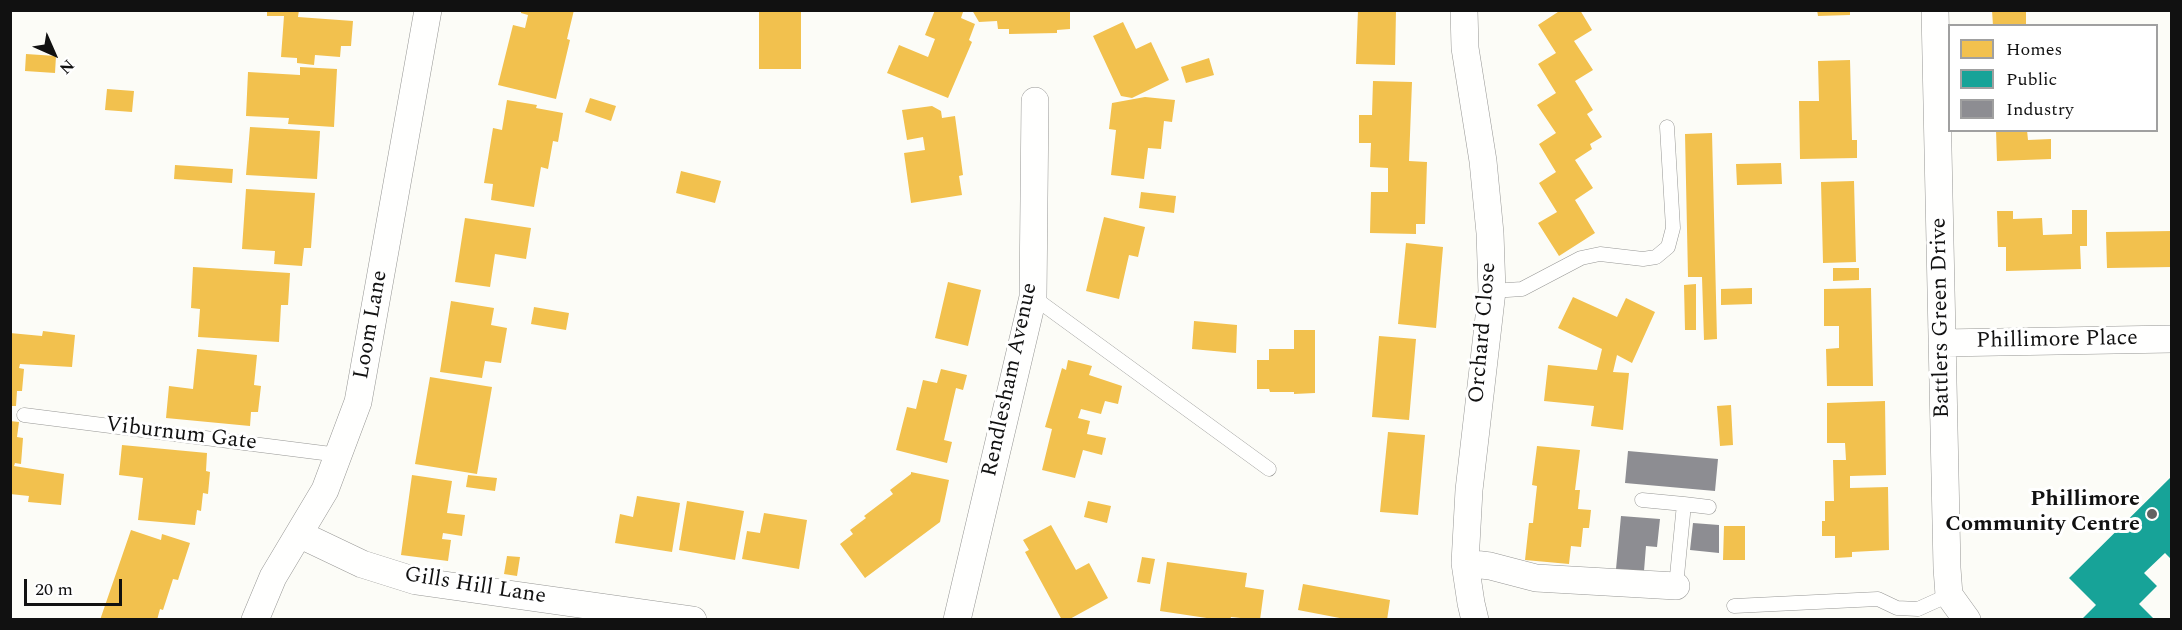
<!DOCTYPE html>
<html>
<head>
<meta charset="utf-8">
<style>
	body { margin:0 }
	#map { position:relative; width:2182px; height:630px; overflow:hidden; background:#fcfcf7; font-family:Spectral,serif }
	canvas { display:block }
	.frame { position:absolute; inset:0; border:12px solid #111; pointer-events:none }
	.legend { position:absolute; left:1948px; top:24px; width:210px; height:108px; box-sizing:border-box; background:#fff; border:2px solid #a0a0a0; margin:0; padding:8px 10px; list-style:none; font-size:18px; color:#111 }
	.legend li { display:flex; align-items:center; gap:12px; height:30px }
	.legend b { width:30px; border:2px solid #a0a0a0 }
	.north { position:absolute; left:24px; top:24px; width:60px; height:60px; -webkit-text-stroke:4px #fff; paint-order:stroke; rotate:135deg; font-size:16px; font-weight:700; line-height:24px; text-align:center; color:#111 }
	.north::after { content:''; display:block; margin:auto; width:21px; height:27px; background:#111; clip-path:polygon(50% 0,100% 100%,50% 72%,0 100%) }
	.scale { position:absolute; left:24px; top:579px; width:98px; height:27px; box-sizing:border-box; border:3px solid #111; border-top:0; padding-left:8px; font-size:18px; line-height:21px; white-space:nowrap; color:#111; -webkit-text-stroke:4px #fff; paint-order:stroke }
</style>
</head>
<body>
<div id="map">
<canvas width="2182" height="630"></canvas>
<div class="frame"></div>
<ul class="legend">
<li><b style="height:16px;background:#f2c14e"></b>Homes</li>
<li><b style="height:16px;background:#17a398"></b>Public</li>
<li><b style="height:16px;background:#8d8d92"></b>Industry</li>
</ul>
<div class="north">N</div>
<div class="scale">20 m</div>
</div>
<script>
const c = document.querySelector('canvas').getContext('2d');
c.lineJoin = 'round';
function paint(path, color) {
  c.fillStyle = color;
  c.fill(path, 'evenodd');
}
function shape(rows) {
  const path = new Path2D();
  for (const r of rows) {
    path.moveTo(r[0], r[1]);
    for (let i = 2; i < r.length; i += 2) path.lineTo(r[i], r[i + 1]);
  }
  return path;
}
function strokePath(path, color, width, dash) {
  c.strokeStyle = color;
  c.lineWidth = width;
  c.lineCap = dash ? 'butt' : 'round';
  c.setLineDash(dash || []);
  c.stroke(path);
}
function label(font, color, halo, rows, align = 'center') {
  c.font = font + ' Spectral,serif';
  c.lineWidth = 6;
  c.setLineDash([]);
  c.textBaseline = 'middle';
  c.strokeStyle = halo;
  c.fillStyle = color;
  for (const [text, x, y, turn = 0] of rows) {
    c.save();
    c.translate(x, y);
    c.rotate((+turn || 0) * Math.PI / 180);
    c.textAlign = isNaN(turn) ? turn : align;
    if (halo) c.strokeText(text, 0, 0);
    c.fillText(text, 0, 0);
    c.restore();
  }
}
const homes = shape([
	[267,10,299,10,298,17,353,21,351,46,341,46,340,57,315,55,314,65,297,63,297,58,281,57,284,16,267,16],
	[521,10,574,10,567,39,570,40,556,99,498,85,513,25,525,28,528,15,521,13],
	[759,10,801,10,801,69,759,69],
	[935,10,959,10,963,12,961,18,975,24,969,40,972,42,948,98,887,73,899,45,928,57,935,39,925,35],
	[972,10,1070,10,1070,29,1057,30,1057,33,1009,34,1009,29,998,29,997,21,979,22],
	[1358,10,1396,10,1395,65,1356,64],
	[1561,10,1580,10,1592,30,1574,41,1593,70,1575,81,1593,110,1587,114,1602,137,1590,144,1592,149,1575,160,1593,188,1575,200,1595,233,1559,256,1538,223,1557,212,1539,183,1556,172,1539,144,1556,133,1537,105,1556,93,1538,64,1556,53,1538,25],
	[1817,10,1850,10,1850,15,1818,16],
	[1992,10,2026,10,2026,26,1993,26],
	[1123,22,1136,49,1151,42,1169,80,1132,98,1121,96,1093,36],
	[26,54,56,56,55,73,25,71],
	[1209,58,1214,75,1186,83,1181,67],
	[1850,60,1852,140,1857,140,1857,158,1800,159,1799,101,1819,101,1818,61],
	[300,67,337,69,334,127,288,124,289,118,246,116,248,72,300,75],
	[1373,81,1412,82,1409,161,1427,162,1425,224,1416,224,1416,234,1370,233,1371,192,1388,192,1388,168,1370,167,1371,143,1359,143,1359,115,1372,115],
	[107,89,134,91,132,112,105,110],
	[1145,97,1175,100,1172,122,1164,121,1161,149,1148,148,1144,179,1111,175,1116,130,1109,129,1112,103],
	[590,98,616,106,611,121,585,112],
	[507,100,537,105,536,108,563,113,558,142,553,141,548,169,541,167,534,207,491,200,493,184,484,183,493,128,502,130],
	[932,106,941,111,942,118,955,116,963,175,959,176,962,195,911,203,904,153,925,150,923,137,907,140,902,110],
	[250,127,320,131,317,179,246,175],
	[1996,130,2027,130,2028,140,2051,139,2051,159,1997,161],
	[1712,133,1717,339,1704,340,1702,277,1688,277,1685,134],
	[1781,163,1782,184,1737,185,1736,164],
	[175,165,233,169,232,183,174,179],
	[681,171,721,181,715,203,676,193],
	[1854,181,1856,262,1823,263,1821,182],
	[246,189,315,193,311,248,304,248,302,266,274,264,275,251,242,249],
	[1141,192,1176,196,1174,213,1139,208],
	[2072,210,2087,210,2087,246,2080,246,2081,269,2006,271,2006,247,1998,247,1997,211,2013,211,2013,219,2042,218,2043,235,2072,234],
	[1104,217,1145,227,1138,257,1129,255,1119,299,1086,291],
	[465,218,531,228,526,259,495,254,490,287,455,282],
	[2172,231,2172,267,2107,268,2106,232],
	[1406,243,1443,247,1436,328,1398,324],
	[193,267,290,273,288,305,281,305,279,342,198,337,200,309,191,308],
	[1833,268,1859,268,1859,280,1833,281],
	[948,282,981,290,968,346,935,338],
	[1696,284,1696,330,1685,330,1684,285],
	[1752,288,1752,304,1721,305,1721,289],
	[1871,288,1873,386,1827,386,1826,349,1839,348,1839,326,1824,326,1824,289],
	[1573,297,1617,317,1626,298,1655,312,1632,363,1617,355,1613,372,1629,373,1623,430,1591,426,1594,406,1544,401,1548,365,1597,370,1602,349,1558,328],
	[451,301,494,308,491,325,507,328,501,363,485,361,482,378,440,372],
	[534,307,569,313,566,330,531,324],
	[1194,321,1237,325,1236,353,1192,349],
	[1294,330,1315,330,1315,393,1294,394,1294,392,1270,392,1269,389,1257,389,1257,360,1269,360,1269,349,1294,349],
	[43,331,75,335,72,367,20,364,19,368,24,369,22,391,17,391,16,406,10,406,10,333,42,336],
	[1379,336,1416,339,1409,420,1372,417],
	[197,349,257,355,254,385,261,386,258,412,251,412,250,426,166,418,169,386,193,389],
	[1068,360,1092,366,1089,375,1122,386,1118,404,1105,401,1101,414,1081,409,1078,418,1090,421,1087,434,1106,438,1102,455,1083,450,1075,478,1042,470,1052,429,1045,427,1062,368,1066,370],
	[941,369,967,375,963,390,956,388,944,440,952,442,947,463,896,450,907,407,916,409,923,380,937,383],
	[430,377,492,387,477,474,415,464],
	[1885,401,1886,475,1850,476,1850,488,1888,487,1889,550,1852,552,1852,557,1835,558,1835,536,1822,536,1822,521,1825,521,1825,501,1834,501,1833,460,1846,460,1845,443,1827,443,1827,403],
	[1731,405,1733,445,1720,446,1717,406],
	[10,421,19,422,17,437,23,438,21,464,15,463,14,466,64,474,61,505,28,502,29,496,10,494],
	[1388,432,1425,435,1418,515,1380,512],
	[122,445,207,453,206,471,210,472,208,494,203,493,201,511,197,510,195,525,138,520,143,478,119,475],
	[1537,446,1580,450,1575,490,1580,490,1578,509,1591,510,1589,528,1583,528,1581,547,1571,546,1569,564,1525,560,1529,523,1533,523,1535,504,1537,486,1532,485],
	[911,472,949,480,940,522,865,578,840,544,853,534,850,530,866,518,864,516,893,494,890,490,911,474],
	[412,475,452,481,447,513,465,515,462,536,443,533,442,539,451,540,448,561,401,555],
	[468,475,497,478,495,491,466,487],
	[637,496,680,503,672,552,615,543,620,514,633,517],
	[687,501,744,511,735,560,679,550],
	[1088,501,1111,506,1107,523,1084,517],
	[764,513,807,520,799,569,742,559,747,531,760,533],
	[1051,525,1076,570,1089,563,1108,598,1068,620,1062,620,1025,552,1029,550,1023,540],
	[1724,526,1745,526,1745,560,1723,560],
	[131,530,161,540,162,534,190,543,178,580,173,579,163,610,160,609,157,620,100,620],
	[507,556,520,557,517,576,504,574],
	[1142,557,1155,559,1150,584,1137,582],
	[1167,562,1247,573,1245,587,1264,590,1260,620,1231,617,1230,620,1220,620,1160,611],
	[1303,584,1390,600,1387,620,1350,620,1298,610]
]);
const public = shape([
	[2172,476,2172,560,2165,553,2144,573,2157,586,2139,604,2155,620,2081,620,2096,605,2069,578]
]);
const industry = shape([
	[1628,451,1718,459,1715,491,1625,483],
	[1621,516,1660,519,1657,547,1646,546,1644,571,1616,569],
	[1693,523,1719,525,1719,553,1690,550]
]);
const service = shape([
	[1492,291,1522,289,1581,258,1600,254,1643,259,1656,257,1668,247,1673,228,1667,127],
	[1033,297,1269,469],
	[24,415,339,455],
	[1642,500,1684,504,1676,586],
	[1684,504,1709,507],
	[1734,606,1878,599,1897,608,1918,609,1949,595]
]);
const minor = shape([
	[1464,10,1465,48,1483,161,1490,233,1492,291,1469,490,1465,563,1471,603,1475,620],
	[1935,10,1947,568,1949,595,1967,620],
	[1942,343,2172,339],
	[299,534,362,564,416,581,693,620],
	[1465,563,1490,566,1536,578,1676,586],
	[255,620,273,577,325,490,358,402,428,10],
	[957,620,1033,297,1035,101]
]);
const markers = [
	[2152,514,6,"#636362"]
];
const streetNames = [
	["Battlers Green Drive",1942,318,-91],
	["Loom Lane",372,325,-80],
	["Orchard Close",1484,333,-85],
	["Phillimore Place",2057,341,-1],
	["Rendlesham Avenue",1011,380,-78],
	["Viburnum Gate",181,435,7],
	["Gills Hill Lane",475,587,9]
];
const poiNames = [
	["Phillimore",2140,501],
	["Community Centre",2140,526]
];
paint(homes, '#f2c14e');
paint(public, '#17a398');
paint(industry, '#8d8d92');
strokePath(service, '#979795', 15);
strokePath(minor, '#979795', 28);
strokePath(service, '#fffffe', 14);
strokePath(minor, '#fffffe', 27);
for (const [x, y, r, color] of markers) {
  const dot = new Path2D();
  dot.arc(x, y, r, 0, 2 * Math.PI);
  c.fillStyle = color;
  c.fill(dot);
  strokePath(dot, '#fff', 2);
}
label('22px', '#111', '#fff', streetNames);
label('bold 22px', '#111', '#fff', poiNames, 'right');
</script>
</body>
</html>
